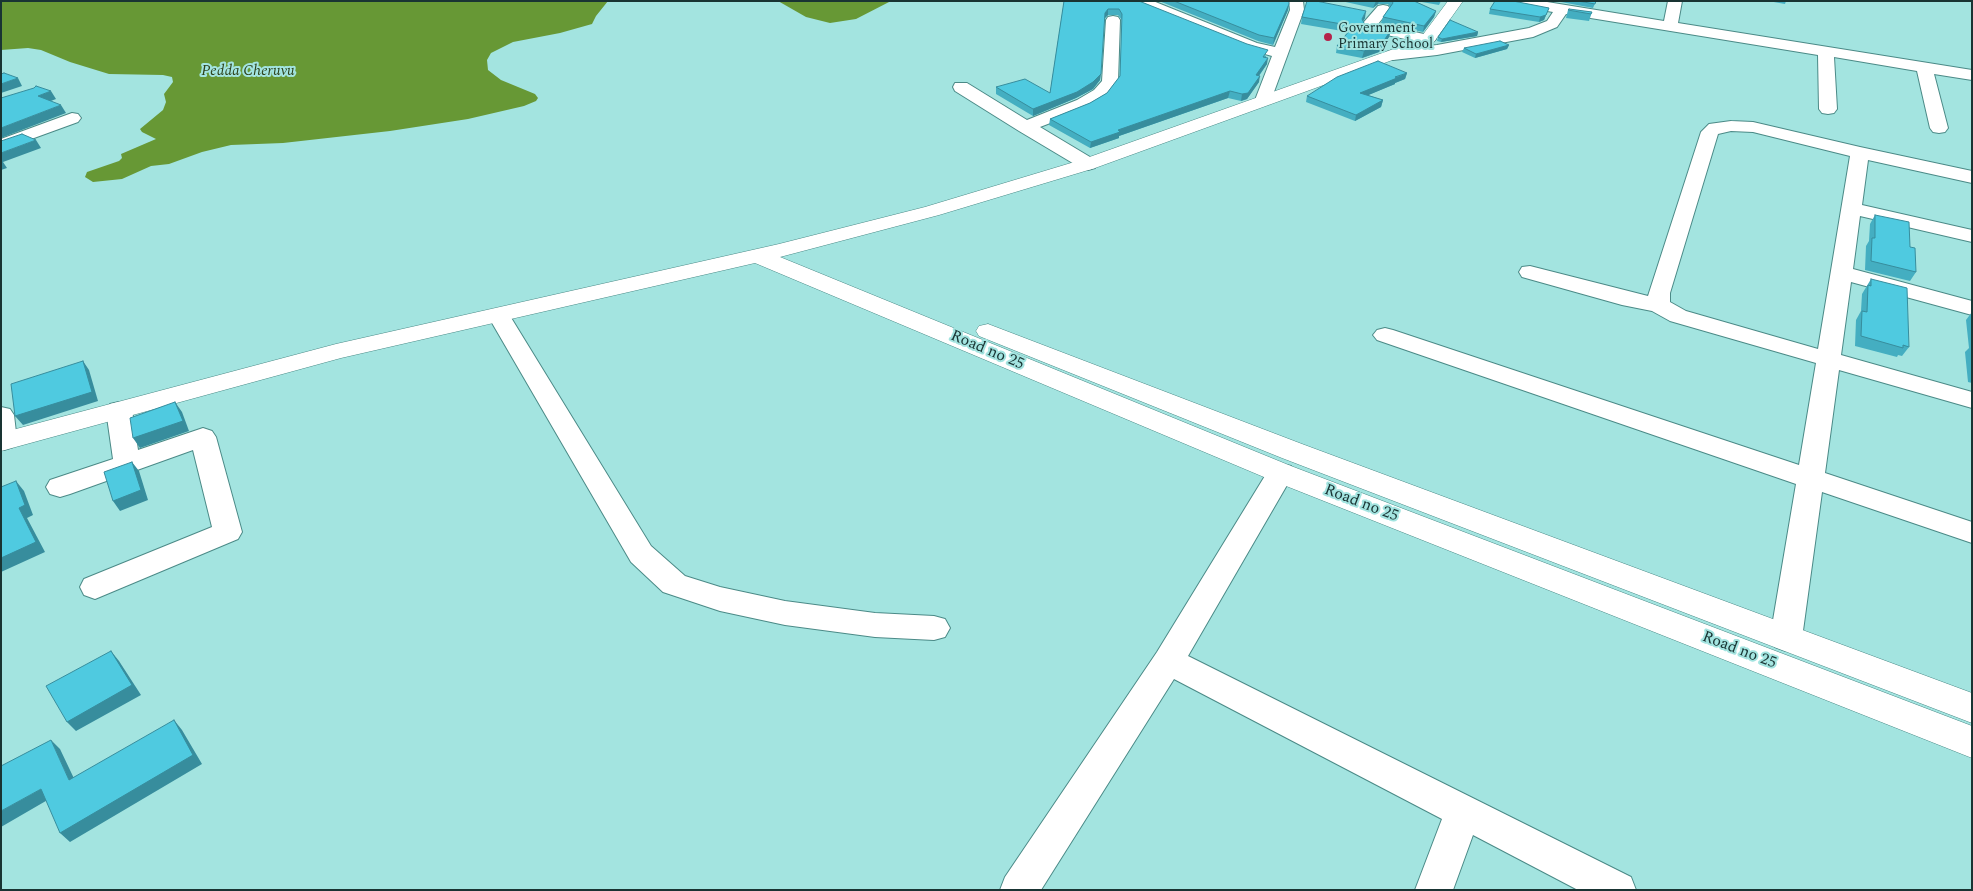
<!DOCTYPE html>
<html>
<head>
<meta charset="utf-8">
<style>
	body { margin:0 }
	#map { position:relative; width:1973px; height:891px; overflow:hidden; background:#a3e4e0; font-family:Spectral,serif }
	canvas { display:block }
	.frame { position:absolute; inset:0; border:2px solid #193433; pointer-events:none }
</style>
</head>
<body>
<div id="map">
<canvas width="1973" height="891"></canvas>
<div class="frame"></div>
</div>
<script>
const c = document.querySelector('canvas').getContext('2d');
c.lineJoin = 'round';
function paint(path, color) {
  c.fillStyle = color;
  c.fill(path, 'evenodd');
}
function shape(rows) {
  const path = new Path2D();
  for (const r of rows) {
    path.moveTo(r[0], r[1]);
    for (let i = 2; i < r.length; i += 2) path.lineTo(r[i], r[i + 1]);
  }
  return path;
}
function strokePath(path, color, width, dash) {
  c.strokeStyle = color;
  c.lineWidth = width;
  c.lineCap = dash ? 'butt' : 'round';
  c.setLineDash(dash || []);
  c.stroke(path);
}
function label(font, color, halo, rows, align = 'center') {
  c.font = font + ' Spectral,serif';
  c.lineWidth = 4;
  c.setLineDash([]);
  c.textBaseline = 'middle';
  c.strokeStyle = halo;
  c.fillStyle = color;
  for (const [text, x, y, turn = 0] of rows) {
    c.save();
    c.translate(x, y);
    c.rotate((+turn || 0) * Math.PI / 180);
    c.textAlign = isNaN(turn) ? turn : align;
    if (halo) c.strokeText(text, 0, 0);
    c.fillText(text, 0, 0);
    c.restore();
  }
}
const water = shape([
	[1,1,608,1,596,16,592,24,560,33,513,42,491,53,487,60,488,70,501,80,535,94,538,98,536,101,524,106,468,119,390,131,283,143,231,145,202,152,169,164,151,166,122,179,93,182,85,177,87,172,119,161,122,158,121,154,156,139,142,132,140,129,163,110,166,102,164,94,173,82,172,77,163,75,109,74,70,62,41,50,28,48,1,50],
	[778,1,891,1,856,19,830,23,806,17]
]);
const minor = shape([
	[1133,1,1153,1,1257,43,1275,47,1290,10,1289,1,1303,1,1304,10,1271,100,1269,104,1263,105,1257,104,1255,100,1272,56,1247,49,1135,4,1133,1],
	[1506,1,1541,1,1664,21,1668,1,1682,1,1678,23,1972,70,1972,80,1934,74,1948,128,1945,132,1939,133,1933,132,1930,128,1917,71,1834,57,1837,109,1834,113,1828,114,1822,113,1819,109,1818,55,1566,14,1557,27,1533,37,1437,55,1393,60,1387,58,1385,55,1387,52,1393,50,1437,45,1529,28,1547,21,1553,12,1513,5,1506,1],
	[1383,5,1388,6,1390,9,1378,24,1433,36,1436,39,1433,42,1428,44,1364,30,1362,27,1364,22,1378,6,1383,5],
	[1113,16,1118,17,1120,20,1118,81,1106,98,1089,108,1040,127,1095,160,1097,164,1095,168,1088,170,1081,168,1019,131,955,91,953,87,955,83,967,83,1027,120,1077,100,1094,90,1102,81,1106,20,1108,17,1113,16],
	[72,113,78,114,81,118,78,122,1,150,1,139,72,113],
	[1731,121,1753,122,1860,147,1972,171,1972,183,1868,160,1862,205,1972,230,1972,242,1860,216,1853,269,1972,301,1972,315,1851,282,1841,355,1972,392,1972,408,1839,370,1825,473,1972,522,1972,543,1822,492,1802,638,1797,647,1786,651,1775,647,1770,638,1796,484,1377,340,1373,335,1377,330,1385,328,1393,330,1799,465,1816,363,1670,321,1652,311,1622,305,1522,277,1519,272,1522,267,1530,266,1648,296,1701,132,1709,124,1731,121],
	[1731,131,1753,132,1850,156,1818,349,1686,311,1670,302,1670,293,1718,134,1731,131],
	[499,309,507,311,510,316,651,546,685,576,720,587,785,601,875,613,934,616,945,619,950,628,945,637,934,640,875,637,785,625,720,611,663,592,631,562,488,316,491,311,499,309],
	[119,402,128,404,132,410,138,450,203,428,212,431,216,437,242,532,238,539,95,599,84,595,80,587,84,579,212,527,193,450,70,494,60,497,50,494,46,487,50,480,113,459,106,410,110,404,119,402],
	[1,407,10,409,14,415,17,441,13,447,4,450,1,449,1,407],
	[1281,464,1291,466,1294,473,1188,656,1631,877,1636,890,1578,890,1473,835,1453,890,1415,890,1442,819,1174,679,1041,890,1000,890,1005,877,1157,652,1271,466,1281,464]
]);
const tertiary = shape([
	[1448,1,1463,1,1431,46,1095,168,939,215,780,257,1291,466,1972,726,1972,758,1271,480,755,263,341,358,1,451,1,433,336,344,779,244,925,207,1081,160,1419,40,1448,1],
	[988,324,1302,444,1972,693,1972,723,1282,458,979,336,976,331,979,326,988,324]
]);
const wall = shape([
	[1064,1,1139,1,1266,56,1266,58,1267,64,1259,76,1259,82,1247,99,1241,101,1228,98,1119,136,1119,138,1090,148,1049,125,1050,119,1090,103,1107,93,1120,76,1122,20,1118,15,1108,15,1104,19,1100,80,1093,89,1076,98,1033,116,996,94,996,87,1050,93],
	[1159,1,1289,1,1288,10,1273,45,1258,41],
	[1341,1,1414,1,1436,11,1434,17,1423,32,1381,23,1383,17,1390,7,1388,4,1378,4,1373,8],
	[1416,1,1441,1,1439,5],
	[1561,1,1596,1,1593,8,1561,2],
	[1768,1,1786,1,1785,4],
	[1514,2,1549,8,1544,20,1539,22,1489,14,1490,9],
	[1568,10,1592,12,1589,21,1566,18],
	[1302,17,1365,18,1363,21,1365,25,1391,30,1389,37,1379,52,1362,58,1336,53,1337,46,1348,32,1301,24],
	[1478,32,1477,36,1441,42,1437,41,1438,37],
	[1509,45,1507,49,1475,58,1462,52,1464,48],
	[1407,73,1405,79,1395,83,1395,84,1368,95,1383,100,1381,107,1355,121,1306,102,1307,96],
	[1875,215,1910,247,1916,272,1910,281,1865,270,1866,246,1869,241,1870,224],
	[1871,279,1909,347,1902,356,1898,355,1897,357,1855,346,1856,320,1861,311,1862,294],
	[1972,312,1972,383,1968,382,1965,352,1969,348,1966,320]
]);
const shadedWall = shape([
	[1376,1,1379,1,1378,4,1373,8],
	[1289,4,1288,10,1273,45,1274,38],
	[1549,8,1544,20,1539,22,1540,17],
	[1108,9,1108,15,1104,19,1105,13],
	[1366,11,1365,18,1360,26,1362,19],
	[1436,11,1434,17,1423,32,1424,26],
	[1391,30,1389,37,1379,52,1362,58,1364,51],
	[1478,32,1477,36,1441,42,1442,39],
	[1509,45,1507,49,1475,58,1476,54],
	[1268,58,1267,64,1255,81,1256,75],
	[1407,73,1405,79,1395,83,1395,84,1359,99,1360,93],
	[1101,74,1100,80,1093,89,1076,98,1033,116,1033,109],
	[1260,76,1259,82,1247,99,1241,101,1242,94],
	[18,78,22,86,1,93,1,84],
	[51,91,56,99,43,104,38,96],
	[1230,91,1228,98,1119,136,1119,138,1090,148,1091,142,1118,130],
	[1383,100,1381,107,1355,121,1356,115],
	[61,105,66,113,1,138,1,128],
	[36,140,41,148,3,162,7,168,1,170,1,153],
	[83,361,89,370,98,401,23,425,15,416],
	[175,402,182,412,189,431,140,448,133,438],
	[132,462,139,471,148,500,120,511,113,501],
	[16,481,24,491,33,515,27,518,45,552,1,572,1,558,19,508],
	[111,651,119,661,141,695,76,731,67,722],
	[174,720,182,730,202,764,70,842,60,833],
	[51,740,60,749,79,789,69,780],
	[41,789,51,798,1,827,1,811]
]);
const building = shape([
	[1064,1,1139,1,1247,44,1268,50,1263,57,1268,58,1256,75,1260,76,1248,93,1242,94,1230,91,1118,130,1120,132,1091,142,1050,119,1090,103,1107,93,1120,76,1122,14,1119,9,1108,9,1105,13,1101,74,1093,82,1077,92,1033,109,996,87,1025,79,1050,93,1064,1],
	[1174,1,1289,1,1289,4,1274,38,1259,35,1174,1],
	[1307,1,1316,1,1366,11,1362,19,1365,25,1391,30,1381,45,1364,51,1337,46,1353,26,1302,17,1307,1],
	[1392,1,1414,1,1436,11,1424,26,1383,17,1393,3,1392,1],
	[1495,1,1513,1,1549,8,1546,15,1540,17,1490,9,1495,1],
	[1578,1,1596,1,1595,4,1578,1],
	[1569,9,1592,12,1591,14,1568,10,1569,9],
	[1450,20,1478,32,1442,39,1438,37,1450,20],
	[1500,41,1509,45,1476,54,1464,48,1500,41],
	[1378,61,1407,73,1395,77,1397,78,1360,93,1383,100,1356,115,1307,96,1337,77,1378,61],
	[4,73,18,78,1,84,1,74,4,73],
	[36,86,51,91,38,96,61,105,1,128,1,98,34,88,36,86],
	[22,134,36,140,1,153,1,141,22,134],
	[1875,215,1909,222,1910,247,1915,248,1916,272,1871,261,1872,238,1875,238,1875,215],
	[1871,279,1907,288,1909,347,1903,345,1903,348,1861,336,1862,311,1867,312,1868,285,1871,286,1871,279],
	[83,361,92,392,15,416,11,384,83,361],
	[175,402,183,421,133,438,130,418,175,402],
	[132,462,141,490,113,501,104,472,132,462],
	[16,481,25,505,19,508,36,542,1,558,1,487,16,481],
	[111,651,132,685,67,722,46,686,111,651],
	[174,720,193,755,60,833,41,789,1,811,1,766,51,740,69,780,174,720]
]);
const markers = [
	[1328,37,5,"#b4234a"]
];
const farPoinames = [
	["Government",1338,29],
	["Primary School",1338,45]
];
const farWaternames = [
	["Pedda Cheruvu",248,72]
];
const streetNames = [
	["Road no 25",987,351,23],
	["Road no 25",1361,504,21],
	["Road no 25",1739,651,21]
];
paint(water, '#679835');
strokePath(minor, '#4b8a87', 2);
strokePath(tertiary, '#4b8a87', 1);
paint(minor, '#fff');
paint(tertiary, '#fff');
paint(wall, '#44aec1');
paint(shadedWall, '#378d9d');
paint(building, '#4fcae0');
strokePath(building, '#378d9d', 1);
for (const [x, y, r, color] of markers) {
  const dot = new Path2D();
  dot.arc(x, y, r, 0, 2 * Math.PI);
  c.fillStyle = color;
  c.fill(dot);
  strokePath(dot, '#a3e4e0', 2);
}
label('14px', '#193433', '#a3e4e0', farPoinames, 'left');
label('italic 15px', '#2d421a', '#a3e4e0', farWaternames);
label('16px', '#193433', '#a3e4e0', streetNames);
</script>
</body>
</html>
